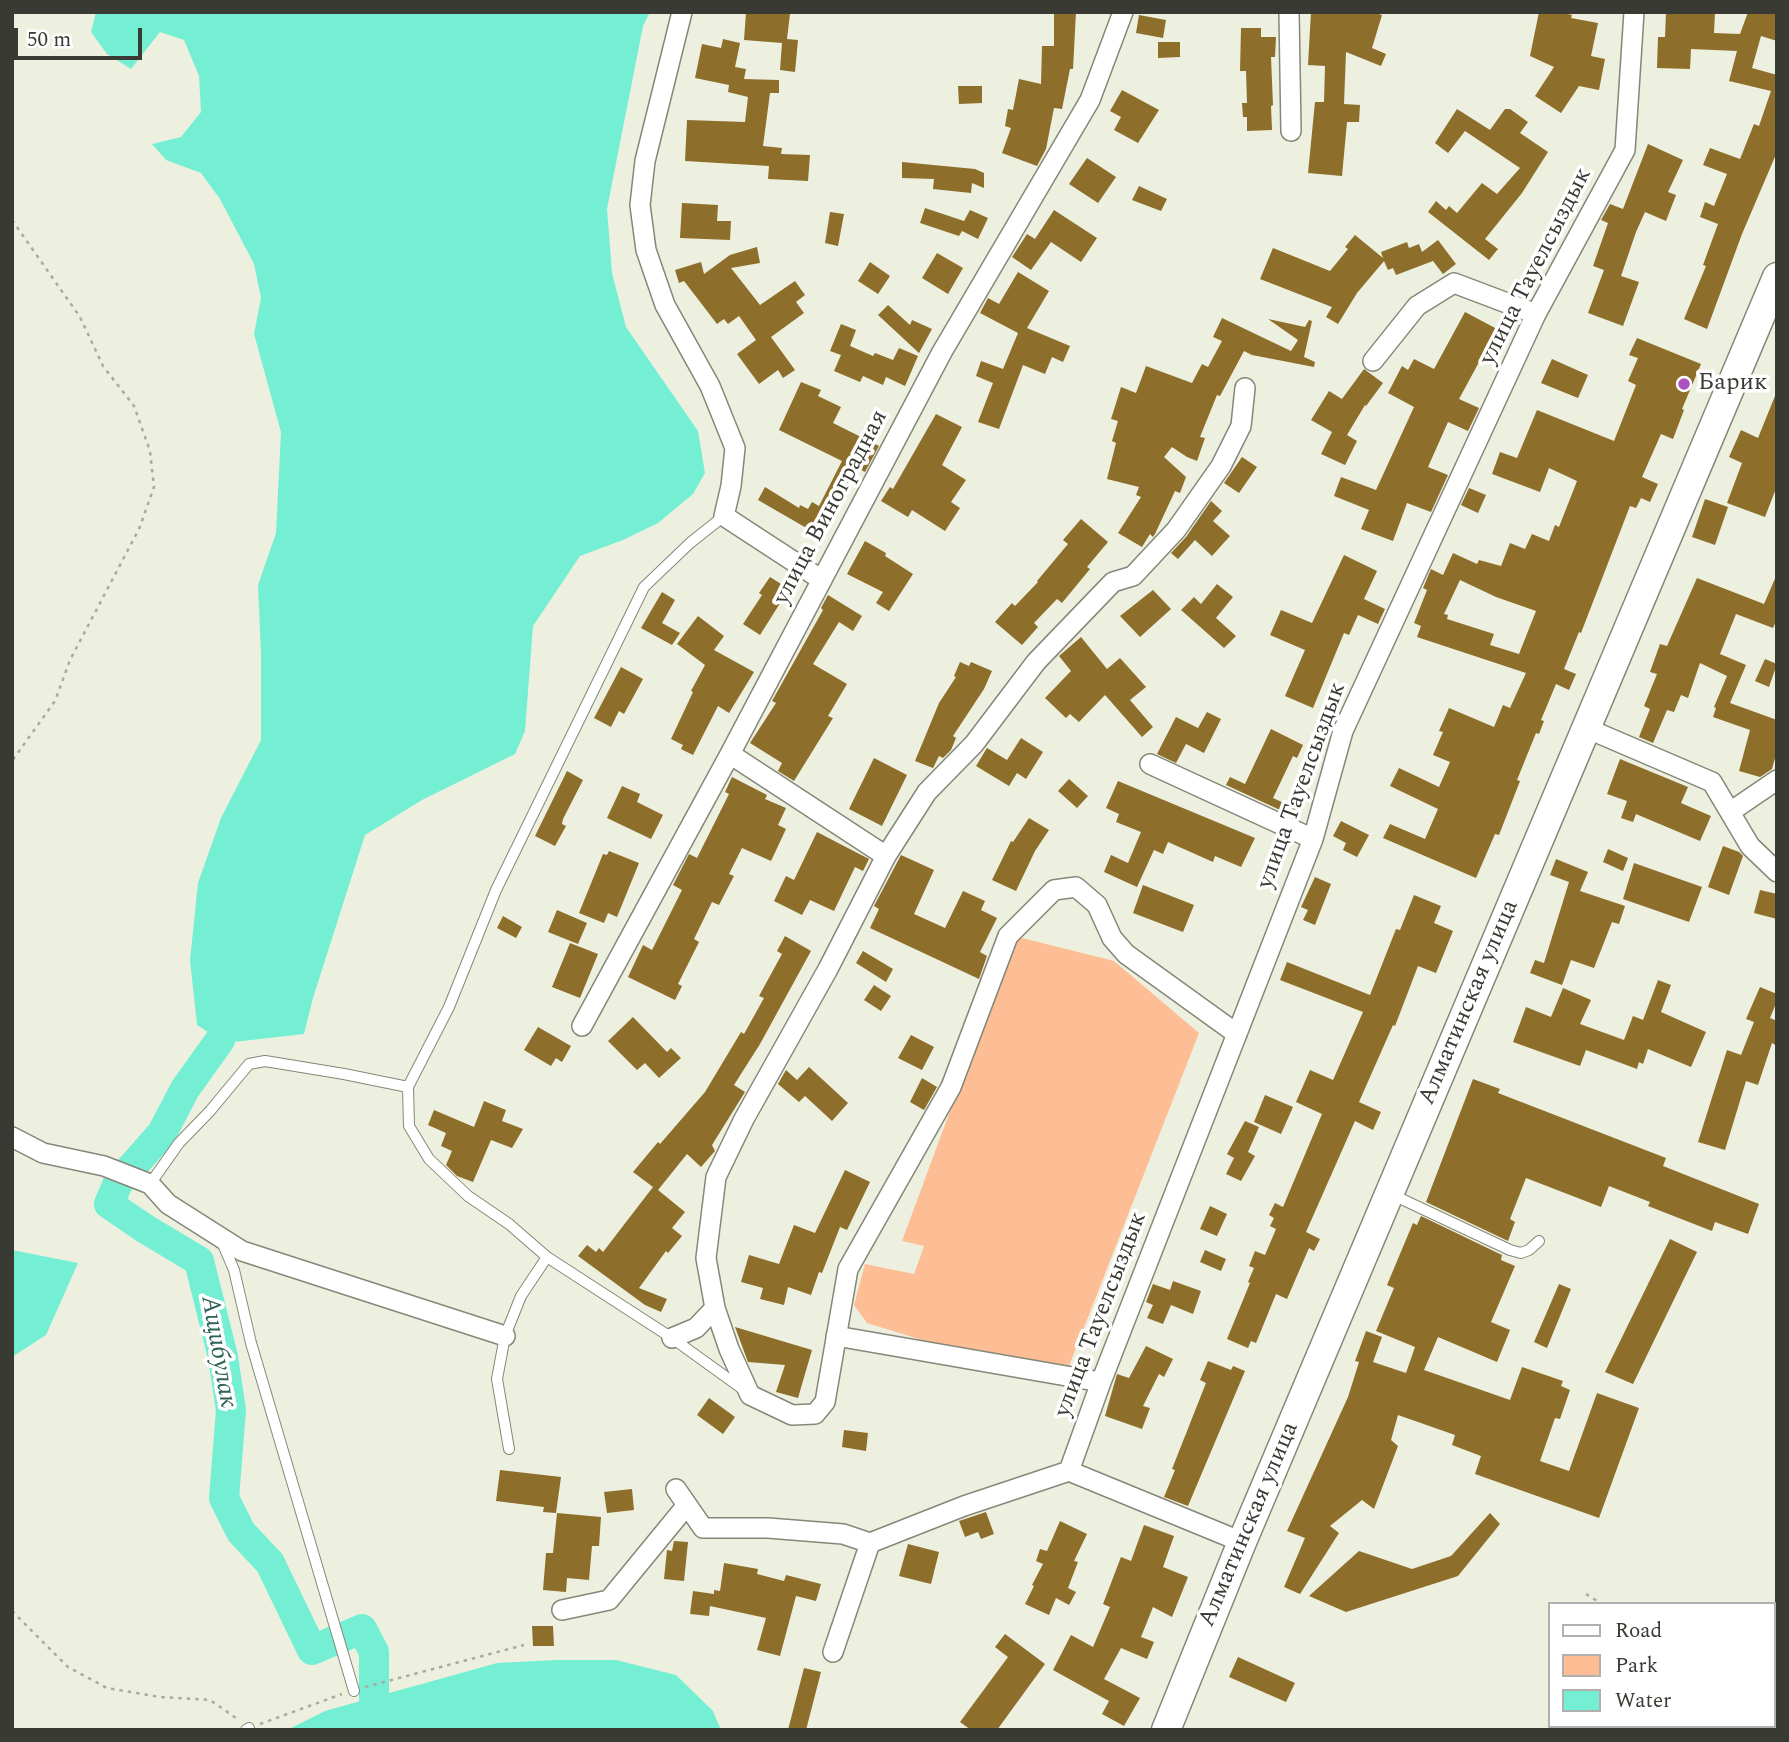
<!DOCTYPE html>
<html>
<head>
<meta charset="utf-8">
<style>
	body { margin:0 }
	#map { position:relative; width:1789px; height:1742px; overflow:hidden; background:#edf0df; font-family:Spectral,serif }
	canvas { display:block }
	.frame { position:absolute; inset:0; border:14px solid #393a33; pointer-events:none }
	.legend { position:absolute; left:1548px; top:1602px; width:228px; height:126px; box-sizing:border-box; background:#fff; border:2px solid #b0b0ad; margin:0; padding:9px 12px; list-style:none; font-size:21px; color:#393a33 }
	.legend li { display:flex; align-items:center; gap:14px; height:35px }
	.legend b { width:35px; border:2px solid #b0b0ad }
	.scale { position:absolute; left:14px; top:28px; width:128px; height:32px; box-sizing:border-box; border:4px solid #393a33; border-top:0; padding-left:9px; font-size:21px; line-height:24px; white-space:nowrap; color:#393a33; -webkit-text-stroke:5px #fff; paint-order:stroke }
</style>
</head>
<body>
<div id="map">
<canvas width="1789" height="1742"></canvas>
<div class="frame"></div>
<ul class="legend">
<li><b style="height:9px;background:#fff"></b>Road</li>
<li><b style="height:19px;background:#fdbe96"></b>Park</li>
<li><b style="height:19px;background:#75efd4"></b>Water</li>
</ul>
<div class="scale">50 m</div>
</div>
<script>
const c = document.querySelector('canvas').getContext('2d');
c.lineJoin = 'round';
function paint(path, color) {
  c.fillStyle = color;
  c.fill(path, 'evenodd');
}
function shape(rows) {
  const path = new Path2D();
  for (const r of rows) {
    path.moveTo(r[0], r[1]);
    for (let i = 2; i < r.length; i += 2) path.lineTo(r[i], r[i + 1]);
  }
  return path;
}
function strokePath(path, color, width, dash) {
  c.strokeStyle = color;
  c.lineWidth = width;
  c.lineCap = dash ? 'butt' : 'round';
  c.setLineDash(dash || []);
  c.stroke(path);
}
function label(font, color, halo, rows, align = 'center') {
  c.font = font + ' Spectral,serif';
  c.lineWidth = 7;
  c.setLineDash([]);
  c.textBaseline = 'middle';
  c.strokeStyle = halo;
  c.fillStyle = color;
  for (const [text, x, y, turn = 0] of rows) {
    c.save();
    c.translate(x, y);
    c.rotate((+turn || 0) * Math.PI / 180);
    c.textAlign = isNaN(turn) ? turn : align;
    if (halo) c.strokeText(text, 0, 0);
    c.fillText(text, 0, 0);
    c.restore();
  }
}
const green = shape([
	[1018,937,1114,961,1199,1033,1069,1366,954,1350,867,1323,854,1305,865,1264,914,1274,924,1246,902,1241,973,1049]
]);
const water = shape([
	[96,12,650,12,643,26,607,209,612,273,626,327,698,431,705,473,693,494,658,523,623,540,580,556,533,626,525,731,515,754,422,800,365,835,313,998,304,1034,225,1043,197,1025,190,960,198,883,221,818,261,740,261,653,258,585,276,533,281,432,254,334,261,298,254,264,220,199,201,173,166,160,152,144,181,137,201,112,199,76,184,40,160,32,131,69,107,54,91,32],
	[12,1250,78,1263,46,1335,12,1357],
	[557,1660,616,1660,676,1675,713,1711,721,1730,287,1730,325,1711,497,1663]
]);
const river = shape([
	[220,1040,185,1089,162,1133,118,1183,109,1204,144,1228,199,1261,223,1357,231,1410,224,1498,241,1532,270,1563,312,1650,362,1629,374,1652,374,1707,382,1730]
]);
const building = shape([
	[746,12,790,14,787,39,798,40,795,72,780,70,782,43,744,40],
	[1054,12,1076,12,1073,69,1070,69,1062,109,1054,108,1046,149,1037,166,1002,153,1011,128,1005,126,1008,109,1013,110,1019,79,1041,84,1042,46,1054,46],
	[1311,12,1372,12,1382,15,1372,48,1386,54,1381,66,1346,52,1344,104,1360,105,1359,122,1347,122,1342,176,1308,173,1315,102,1324,102,1325,66,1308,65],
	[1539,12,1560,12,1572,15,1571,18,1598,23,1591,56,1605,59,1599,90,1579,86,1561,113,1535,96,1554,67,1530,56],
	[1666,12,1715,12,1714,33,1740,34,1748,12,1777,12,1777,41,1761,36,1752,68,1777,75,1777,152,1742,234,1707,329,1684,319,1706,266,1703,265,1718,224,1700,217,1705,202,1714,206,1727,174,1703,165,1710,148,1740,159,1754,124,1759,126,1771,91,1729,81,1737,51,1691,49,1690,69,1657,68,1658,37,1665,37],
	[1139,15,1166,20,1163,38,1136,33],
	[1241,28,1261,28,1261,37,1276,37,1275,57,1271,57,1273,105,1271,106,1272,130,1247,131,1247,117,1243,117,1242,103,1247,103,1246,71,1240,71],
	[723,39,740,43,735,67,746,69,744,79,779,80,779,93,770,93,763,146,782,148,781,154,810,155,808,181,768,179,769,166,685,161,687,120,745,122,748,97,728,92,729,85,695,78,702,44,721,48],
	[1158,42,1180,42,1180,57,1158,58],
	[958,86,982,86,982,103,959,104],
	[1122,90,1159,110,1138,143,1114,130,1121,117,1110,111],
	[1457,109,1490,130,1505,109,1510,109,1528,122,1520,133,1548,152,1522,193,1485,239,1498,249,1489,260,1428,212,1436,201,1446,210,1449,206,1457,213,1482,183,1497,194,1520,168,1465,131,1448,153,1435,143],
	[1648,144,1683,160,1668,192,1676,195,1666,221,1645,212,1636,232,1621,276,1639,282,1623,326,1588,313,1604,270,1593,266,1608,223,1601,220,1610,204,1623,209],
	[1087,158,1116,177,1098,203,1069,184],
	[902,162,975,169,984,173,984,188,972,183,971,193,933,189,934,179,902,178],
	[1139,186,1167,199,1161,211,1132,200],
	[682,203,718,205,717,221,731,221,730,240,680,238],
	[925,208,964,221,970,210,988,218,978,239,962,231,959,236,920,223],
	[1054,210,1097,238,1081,262,1051,242,1031,270,1012,257,1027,234,1035,239],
	[830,212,844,214,838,246,825,243],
	[1355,235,1383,258,1381,252,1407,242,1409,248,1419,244,1422,252,1438,240,1456,264,1443,274,1433,261,1396,275,1393,268,1388,270,1384,261,1357,293,1338,324,1326,317,1332,307,1260,279,1273,248,1330,271,1348,249,1345,247],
	[757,247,760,263,731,268,760,305,795,281,805,295,796,302,804,313,771,337,795,370,783,378,778,370,759,384,737,354,756,340,739,316,728,324,724,319,717,324,684,281,679,283,675,270,701,262,704,274,730,255],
	[937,253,963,268,948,294,922,278],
	[870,262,890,276,878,294,858,281],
	[1018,272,1049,291,1027,328,1070,346,1063,362,1052,357,1045,374,1023,365,999,429,978,422,993,383,976,376,981,361,1003,369,1018,333,980,313,988,298,999,304],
	[888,305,910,325,912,320,932,329,919,353,878,315],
	[1465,312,1497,329,1459,399,1479,408,1468,431,1448,422,1428,467,1448,475,1431,512,1407,503,1393,541,1361,529,1369,510,1334,496,1341,477,1376,490,1414,407,1388,393,1402,366,1408,370,1414,359,1434,369],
	[1222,318,1291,351,1298,340,1268,319,1305,327,1309,320,1312,321,1304,357,1315,362,1314,367,1252,355,1244,351,1220,396,1217,395,1200,437,1205,438,1197,461,1187,457,1172,447,1164,457,1186,477,1180,493,1175,491,1155,534,1153,537,1150,534,1142,547,1118,533,1141,497,1136,495,1139,487,1107,479,1116,443,1112,441,1118,421,1111,419,1117,400,1121,387,1136,393,1146,366,1192,383,1202,364,1208,367,1222,341,1213,337],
	[841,324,856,330,850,346,873,356,875,353,893,360,899,348,918,356,905,386,886,377,883,385,863,376,860,382,834,371,841,355,830,351],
	[1637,338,1701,364,1682,409,1684,410,1673,439,1661,434,1642,477,1658,484,1650,502,1641,498,1636,508,1630,506,1581,633,1579,632,1564,669,1576,674,1569,690,1556,684,1541,720,1544,721,1539,734,1536,733,1517,780,1520,781,1499,835,1495,834,1476,878,1383,838,1390,824,1425,839,1438,809,1390,786,1399,768,1439,787,1450,762,1433,755,1443,732,1439,731,1449,708,1494,727,1503,705,1510,708,1526,673,1417,637,1421,626,1414,623,1427,590,1423,588,1431,569,1443,575,1453,553,1477,564,1479,560,1501,566,1510,543,1525,549,1532,534,1549,541,1555,525,1559,527,1577,481,1549,468,1540,492,1492,474,1500,452,1517,458,1537,410,1614,441,1636,385,1628,381,1638,358,1629,355],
	[1460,580,1496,597,1536,611,1519,654,1490,645,1494,634,1447,619,1448,615,1444,614],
	[1552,359,1588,375,1578,398,1541,383],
	[1364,369,1383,383,1366,406,1365,405,1347,435,1357,441,1345,465,1321,454,1332,432,1311,420,1329,391,1342,399],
	[801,382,821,390,818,396,841,407,833,423,879,446,865,472,857,468,822,537,758,500,765,487,799,508,800,505,808,509,812,502,819,506,842,461,779,430],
	[1777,391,1777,486,1765,517,1727,503,1742,463,1729,457,1741,430,1758,438],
	[936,414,962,427,942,465,966,480,951,502,960,508,945,531,912,510,908,517,881,501,890,487,893,489],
	[1242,457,1257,467,1239,493,1224,483],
	[1469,488,1486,495,1478,513,1461,505],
	[1705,499,1728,507,1715,545,1692,537],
	[1211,501,1222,511,1213,521,1230,536,1212,556,1195,540,1178,559,1171,553,1186,537],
	[1081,519,1108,542,1087,567,1090,569,1062,603,1057,599,1034,623,1038,627,1022,645,995,622,1012,603,1015,606,1038,582,1037,581,1068,544,1063,540],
	[865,541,886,553,885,556,913,574,889,611,876,603,883,592,847,574],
	[1344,555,1377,571,1364,599,1385,609,1378,624,1358,615,1349,635,1344,633,1313,708,1285,696,1305,650,1270,635,1281,610,1312,623],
	[1777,574,1777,619,1773,628,1736,614,1720,654,1746,665,1730,703,1777,720,1777,751,1772,769,1760,777,1739,771,1750,730,1713,717,1716,708,1714,707,1727,676,1700,663,1688,698,1681,695,1674,712,1667,710,1653,743,1639,737,1650,709,1644,706,1657,674,1650,672,1660,644,1667,646,1697,578,1764,604],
	[770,577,789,589,760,635,743,624,762,595,759,593],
	[1217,584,1233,597,1216,618,1236,636,1224,648,1181,610,1194,597,1201,604],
	[1153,590,1171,609,1140,637,1120,616],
	[662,592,675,600,662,623,680,633,672,645,641,628],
	[828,595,862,616,853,631,839,622,813,664,847,684,828,716,833,718,794,781,778,771,782,763,750,743,776,703,772,701,823,610,821,608],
	[698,616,724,636,714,650,754,672,729,713,718,706,693,755,681,749,683,745,671,739,693,692,691,691,705,665,677,644],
	[1081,637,1107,669,1120,658,1146,687,1130,700,1153,727,1142,737,1105,695,1079,722,1070,714,1066,718,1045,698,1071,671,1059,656],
	[1765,659,1777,664,1769,687,1755,681],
	[960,662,969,666,971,662,992,671,984,689,953,736,956,738,951,750,943,758,939,756,933,768,915,761,939,703,956,677,954,676],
	[621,667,643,679,624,714,619,711,611,727,594,718],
	[1207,712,1221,719,1204,753,1186,744,1176,763,1157,754,1176,717,1198,728],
	[1271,729,1303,745,1297,758,1293,756,1273,798,1297,809,1293,816,1226,785,1230,777,1245,784],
	[1021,738,1043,752,1026,779,1017,773,1009,786,976,766,987,748,1007,760],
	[874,758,907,775,882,826,849,809],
	[1620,759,1688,787,1681,803,1711,816,1700,841,1636,814,1633,822,1621,818,1627,801,1607,794],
	[567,771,583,780,563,819,562,824,566,826,555,846,535,836],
	[732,777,767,795,765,799,786,808,778,825,786,829,771,861,742,848,729,874,734,876,719,905,712,902,694,939,699,942,678,984,682,986,675,1000,628,977,643,945,652,950,682,890,673,885,689,854,697,858,729,794,725,792],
	[1069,779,1088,796,1077,808,1058,791],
	[1118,781,1255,838,1241,867,1215,856,1213,862,1168,842,1163,854,1154,850,1137,887,1104,872,1111,855,1128,863,1141,832,1116,822,1119,814,1106,808],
	[622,786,640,794,637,802,663,815,651,839,607,818],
	[1029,818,1049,830,1035,851,1016,891,992,880,1011,841,1013,842],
	[1341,821,1369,835,1357,857,1343,850,1346,843,1333,836],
	[817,832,869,859,863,871,855,867,834,911,810,900,802,915,774,901,786,876,794,880],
	[1723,846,1739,852,1743,856,1729,895,1708,887],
	[1608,849,1628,858,1623,871,1603,862],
	[609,851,639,863,617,917,608,913,604,923,579,913,603,854,607,855],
	[901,855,934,870,914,914,945,928,963,891,985,901,981,910,997,918,980,952,987,956,979,979,870,928,879,909,874,906],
	[1556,859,1588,872,1580,891,1625,906,1619,924,1612,922,1594,968,1571,960,1562,985,1530,973,1535,960,1544,963,1569,882,1550,875],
	[1634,863,1702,887,1689,922,1623,899],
	[1315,877,1331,884,1315,925,1303,920,1308,910,1301,907],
	[1143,885,1194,905,1183,932,1133,913],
	[1760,890,1777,894,1777,919,1754,913],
	[1414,895,1441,906,1434,923,1453,931,1436,973,1418,966,1395,1026,1393,1025,1359,1102,1381,1112,1373,1130,1355,1121,1306,1232,1320,1239,1314,1251,1309,1248,1287,1299,1276,1294,1256,1343,1251,1341,1248,1348,1227,1339,1250,1283,1248,1282,1254,1268,1249,1266,1255,1251,1265,1255,1276,1229,1270,1226,1274,1218,1269,1215,1275,1203,1283,1207,1322,1114,1296,1102,1310,1070,1333,1080,1363,1012,1280,980,1287,962,1370,995,1396,929,1400,930],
	[557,910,587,923,578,944,548,932],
	[503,916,522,927,516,938,497,928],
	[785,936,811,951,760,1044,734,1085,745,1092,712,1145,715,1151,701,1167,687,1154,658,1190,685,1212,672,1228,682,1236,668,1253,666,1251,639,1288,667,1299,661,1312,645,1305,578,1256,587,1245,596,1252,599,1248,603,1252,653,1187,633,1172,658,1142,660,1144,705,1092,741,1032,744,1034,764,998,759,996,782,954,777,951],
	[570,943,598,954,580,998,552,987],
	[863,951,893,969,886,982,856,963],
	[1658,980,1671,985,1661,1012,1706,1032,1691,1067,1648,1049,1643,1064,1639,1062,1637,1069,1586,1050,1580,1066,1513,1042,1526,1007,1551,1017,1563,988,1591,1000,1580,1024,1624,1040,1633,1016,1643,1020],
	[874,985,891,996,881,1011,864,1000],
	[1760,987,1777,994,1777,1001,1770,1018,1777,1021,1777,1046,1772,1043,1758,1085,1746,1081,1725,1150,1698,1142,1727,1050,1741,1055,1754,1022,1746,1019],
	[633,1017,667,1052,671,1048,681,1058,659,1078,645,1063,637,1070,608,1041],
	[538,1027,571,1046,562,1062,556,1058,551,1066,524,1050],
	[911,1035,934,1047,922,1070,898,1058],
	[809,1067,848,1103,832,1121,805,1096,799,1102,778,1084,786,1070,797,1080],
	[922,1078,937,1087,924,1110,910,1102],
	[1473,1079,1500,1089,1498,1093,1666,1158,1663,1166,1759,1204,1748,1234,1715,1222,1712,1231,1648,1206,1650,1202,1609,1186,1601,1207,1526,1178,1510,1219,1515,1222,1508,1241,1426,1202],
	[1265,1095,1293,1107,1281,1134,1254,1122],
	[484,1101,506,1110,502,1121,523,1129,512,1148,491,1140,473,1182,457,1176,446,1165,452,1151,441,1146,446,1133,428,1125,434,1110,474,1127],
	[1245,1121,1259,1127,1248,1152,1255,1156,1241,1181,1226,1174,1234,1158,1227,1154],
	[845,1170,870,1182,847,1230,840,1227,822,1273,819,1272,811,1295,788,1287,784,1305,760,1299,763,1288,741,1282,749,1255,779,1264,794,1225,815,1233],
	[1210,1206,1227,1214,1217,1236,1200,1229],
	[1421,1216,1502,1255,1501,1260,1515,1266,1491,1322,1510,1330,1497,1362,1438,1337,1424,1370,1510,1400,1522,1367,1563,1381,1561,1386,1570,1390,1560,1419,1555,1418,1540,1461,1569,1471,1597,1393,1639,1408,1599,1518,1475,1474,1481,1456,1452,1445,1455,1435,1398,1415,1391,1440,1398,1446,1374,1509,1362,1500,1330,1526,1339,1533,1300,1594,1284,1587,1305,1538,1287,1531,1348,1397,1359,1362,1355,1361,1366,1331,1382,1337,1373,1362,1406,1373,1415,1347,1376,1331,1394,1288,1387,1285,1413,1223,1417,1225],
	[1670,1239,1697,1252,1633,1384,1605,1372],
	[1205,1250,1226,1259,1221,1271,1200,1262],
	[1173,1281,1201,1291,1193,1314,1171,1305,1163,1324,1147,1318,1153,1305,1146,1302,1153,1284,1170,1290],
	[1559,1284,1571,1289,1547,1348,1534,1342],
	[735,1327,812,1350,798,1398,776,1392,785,1365,748,1362],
	[1146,1346,1173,1359,1164,1377,1159,1374,1143,1406,1150,1408,1142,1429,1105,1416,1117,1374,1129,1378],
	[1208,1361,1231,1370,1233,1366,1245,1371,1188,1506,1164,1497,1175,1470,1172,1469,1206,1383,1200,1380],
	[709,1398,735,1417,723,1434,697,1415],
	[844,1430,868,1433,866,1451,842,1447],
	[500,1470,561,1477,556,1513,543,1512,544,1507,496,1501],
	[632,1489,634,1510,607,1513,604,1492],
	[986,1512,994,1534,981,1539,978,1532,965,1537,959,1521],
	[557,1513,601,1517,599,1546,592,1546,589,1580,567,1578,566,1592,543,1590,546,1553,553,1553],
	[1490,1513,1500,1524,1458,1576,1346,1612,1309,1596,1359,1551,1412,1569,1451,1556],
	[1060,1521,1087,1534,1074,1561,1078,1562,1068,1588,1076,1592,1069,1605,1056,1598,1049,1615,1025,1604,1034,1586,1032,1585,1043,1564,1036,1561,1040,1549,1047,1551],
	[1144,1525,1174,1536,1163,1567,1188,1577,1172,1617,1153,1607,1141,1637,1154,1642,1147,1659,1121,1648,1104,1679,1140,1698,1124,1726,1102,1714,1109,1701,1053,1670,1071,1635,1093,1647,1110,1607,1103,1604,1121,1557,1131,1561],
	[674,1541,688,1542,684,1581,664,1579,667,1550,672,1551],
	[908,1544,939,1552,931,1584,899,1576],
	[724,1563,758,1569,757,1574,784,1581,786,1575,821,1584,816,1601,796,1596,780,1656,757,1650,766,1618,710,1606,709,1616,690,1614,693,1591,714,1594,714,1590,720,1591],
	[532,1626,553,1626,554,1646,533,1646],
	[1005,1634,1045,1664,997,1730,971,1730,960,1722,1008,1657,995,1647],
	[1238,1657,1295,1683,1286,1702,1229,1677],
	[804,1668,821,1672,806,1730,788,1730]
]);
const path = shape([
	[12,220,80,317,103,366,134,406,150,451,154,487,139,529,70,660,55,701,12,761],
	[1586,1594,1602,1604],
	[12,1611,68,1667,107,1688,160,1697,210,1700,239,1720],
	[365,1687,524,1645],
	[1773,1702,1777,1704],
	[260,1724,342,1694]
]);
const service = shape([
	[724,516,690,543,644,587,496,890,449,1007,408,1087,409,1126,429,1159,468,1196,509,1224,547,1257,672,1338,744,1390],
	[150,1184,179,1143,210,1111,249,1064,265,1061,344,1074,408,1087],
	[1393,1195,1510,1250,1521,1253,1529,1250,1539,1241],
	[222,1242,234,1270,251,1343,354,1691],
	[509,1449,497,1379,505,1336,521,1296,547,1257],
	[246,1730,249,1728]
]);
const minor = shape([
	[682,12,645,161,640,205,646,250,665,305,710,386,735,448,731,486,724,516,822,580],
	[1289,12,1291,131],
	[1373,361,1417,306,1454,283,1536,314],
	[1586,728,1712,782,1750,846,1777,872],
	[730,754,886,856],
	[1150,764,1313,839],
	[1730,812,1777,780],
	[582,1026,730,754,942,352,1090,100,1123,12],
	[1237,1034,1126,954,1112,938,1097,905,1076,887,1054,890,1008,936,951,1087,848,1269,825,1402,815,1414,792,1415,750,1395,729,1349,715,1308,706,1258,716,1177,744,1119,828,969,886,856,927,792,974,744,1036,662,1113,582,1133,576,1176,530,1221,466,1241,426,1245,388],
	[12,1137,43,1153,104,1166,150,1184,168,1204,242,1251,505,1336],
	[836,1336,1101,1382],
	[672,1338,696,1328,715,1308],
	[1069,1471,1101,1382,1313,839,1343,731,1536,314,1625,150,1634,12],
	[676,1489,703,1528,768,1528,843,1534,870,1543,964,1506,1069,1471,1242,1542],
	[562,1610,609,1600,687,1505],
	[833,1652,870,1543]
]);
const secondary = shape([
	[1166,1730,1242,1542,1777,277]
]);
const markers = [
	[1684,384,7,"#ac52be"]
];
const streetNames = [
	["улица Тауелсыздык",1537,267,-63],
	["улица Виноградная",832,508,-62],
	["улица Тауелсыздык",1303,786,-70],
	["Алматинская улица",1470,1003,-67],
	["улица Тауелсыздык",1102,1315,-69],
	["Алматинская улица",1250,1525,-67]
];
const poiNames = [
	["Барик",1698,384]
];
const waterNames = [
	["Ащибулак",217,1352,80]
];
paint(green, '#fdbe96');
paint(water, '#75efd4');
strokePath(river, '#75efd4', 30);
paint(building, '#8d6e2a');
strokePath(service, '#858778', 12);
strokePath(minor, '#858778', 22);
strokePath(secondary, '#858778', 31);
strokePath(path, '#a9ab9e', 2.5, [3.5, 5]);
strokePath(service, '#fff', 10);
strokePath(minor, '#fff', 19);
strokePath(secondary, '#fff', 28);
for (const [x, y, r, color] of markers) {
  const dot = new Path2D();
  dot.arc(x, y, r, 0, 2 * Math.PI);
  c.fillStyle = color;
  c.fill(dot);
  strokePath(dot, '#fff', 2.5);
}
label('24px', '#393a33', '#fff', streetNames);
label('24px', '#393a33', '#fff', poiNames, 'left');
label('italic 26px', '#2f6357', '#fff', waterNames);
</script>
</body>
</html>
